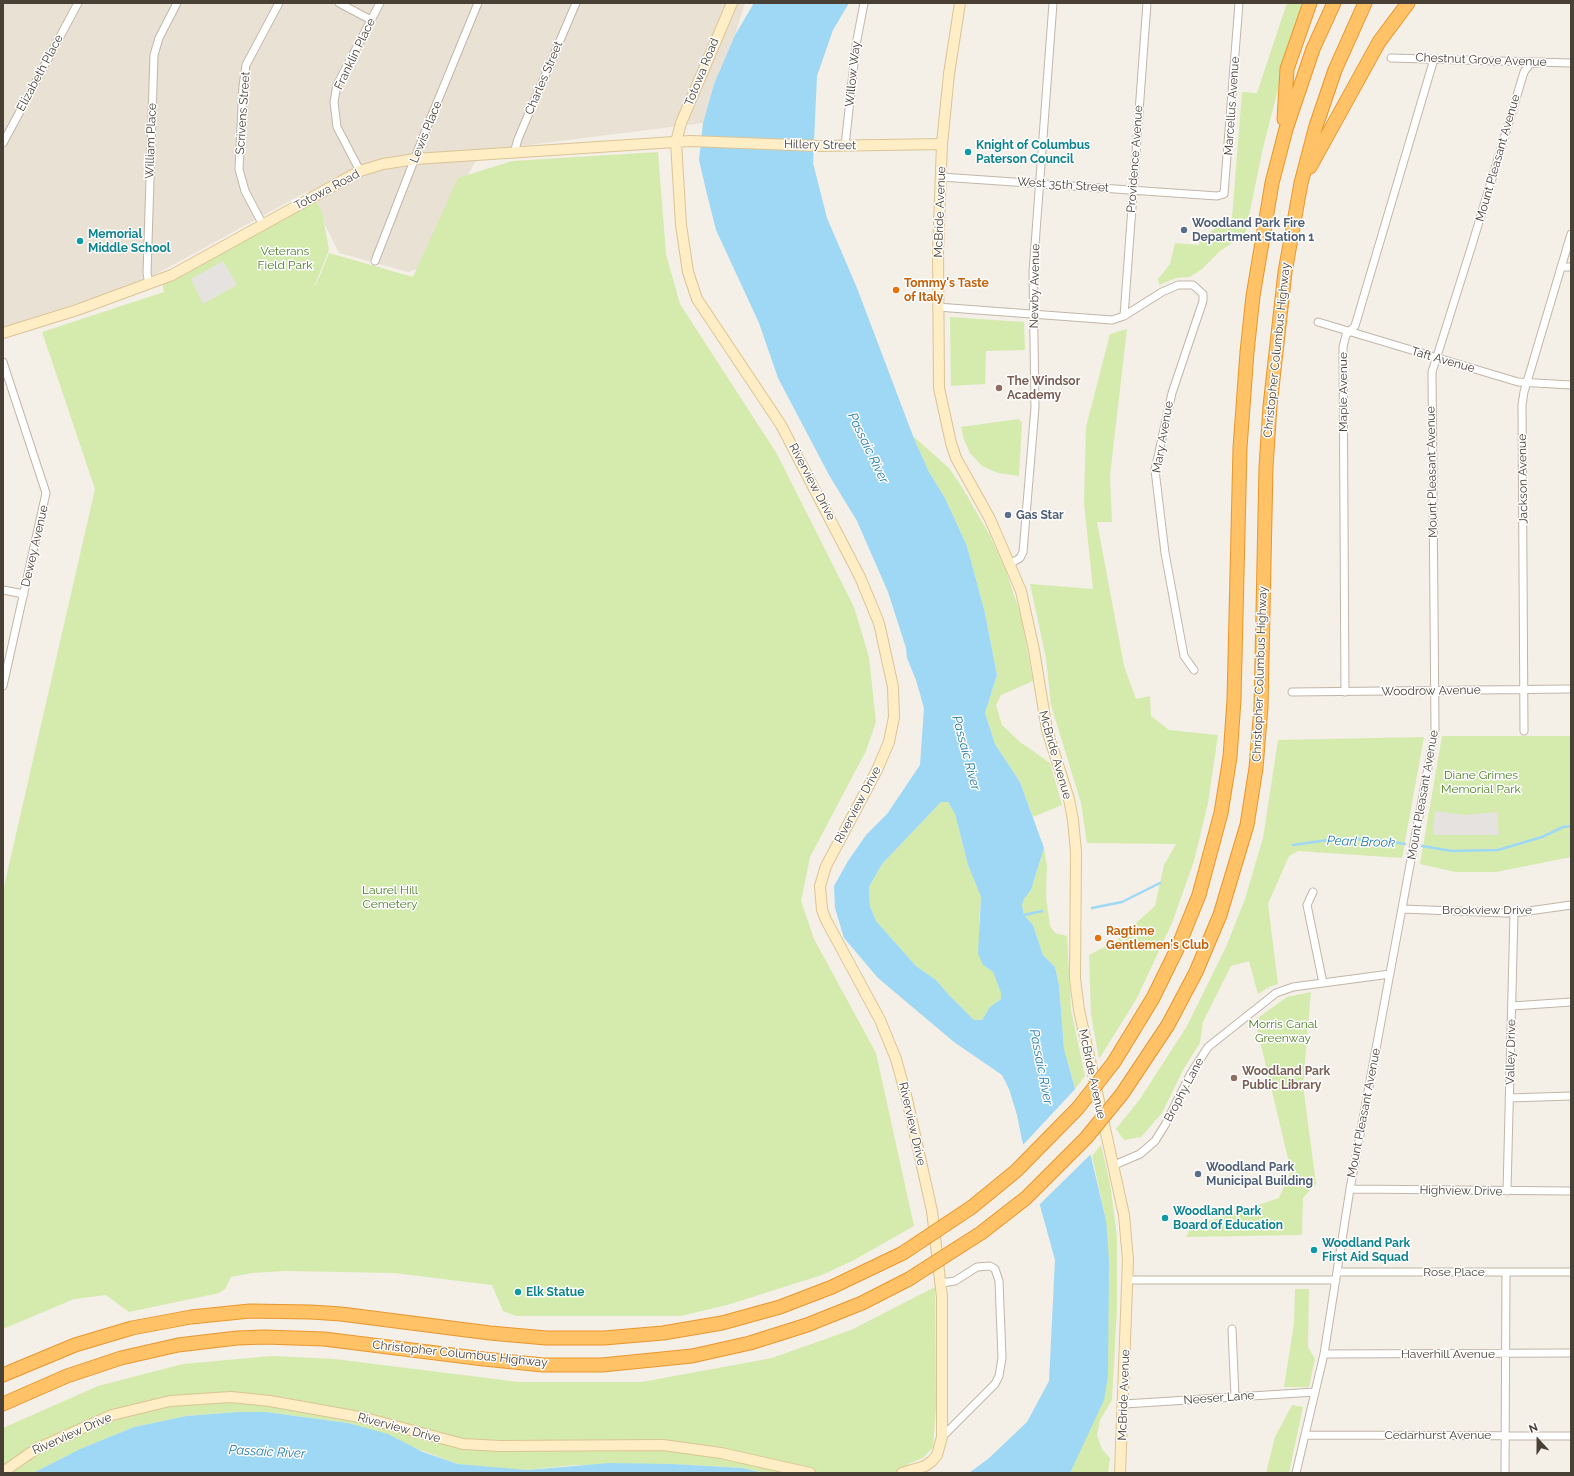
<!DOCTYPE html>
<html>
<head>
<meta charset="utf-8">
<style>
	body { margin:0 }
	#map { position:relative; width:1574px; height:1476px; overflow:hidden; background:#f4efe7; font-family:Raleway,sans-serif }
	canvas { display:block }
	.frame { position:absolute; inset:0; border:4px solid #483f35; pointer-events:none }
	.north { position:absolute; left:1518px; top:1420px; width:40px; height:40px; -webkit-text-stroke:3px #fff; paint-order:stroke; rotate:339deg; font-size:11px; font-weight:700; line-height:16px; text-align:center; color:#483f35 }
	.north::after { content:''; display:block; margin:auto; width:14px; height:18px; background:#483f35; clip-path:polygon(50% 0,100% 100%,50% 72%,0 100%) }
</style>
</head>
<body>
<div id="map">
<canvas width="1574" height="1476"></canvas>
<div class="frame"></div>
<div class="north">N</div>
</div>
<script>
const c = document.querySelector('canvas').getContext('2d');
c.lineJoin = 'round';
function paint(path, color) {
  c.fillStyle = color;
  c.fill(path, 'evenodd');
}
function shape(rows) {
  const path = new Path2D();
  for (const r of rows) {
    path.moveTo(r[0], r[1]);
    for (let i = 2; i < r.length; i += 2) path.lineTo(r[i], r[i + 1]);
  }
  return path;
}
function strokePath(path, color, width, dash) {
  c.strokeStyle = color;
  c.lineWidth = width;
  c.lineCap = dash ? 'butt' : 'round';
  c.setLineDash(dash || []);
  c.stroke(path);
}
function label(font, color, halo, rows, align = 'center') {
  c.font = font + ' Raleway,sans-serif';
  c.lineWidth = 3;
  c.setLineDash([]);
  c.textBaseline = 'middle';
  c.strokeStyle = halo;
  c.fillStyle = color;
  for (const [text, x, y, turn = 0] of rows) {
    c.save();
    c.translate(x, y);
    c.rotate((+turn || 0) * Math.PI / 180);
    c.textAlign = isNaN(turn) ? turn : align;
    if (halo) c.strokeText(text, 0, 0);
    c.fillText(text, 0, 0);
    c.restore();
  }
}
const residential = shape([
	[3,3,745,3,735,35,714,84,703,123,481,151,417,269,408,272,339,253,308,191,138,284,3,327]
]);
const green = shape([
	[1287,3,1303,3,1287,54,1263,148,1245,235,1220,251,1202,269,1190,277,1176,278,1159,285,1158,279,1170,264,1175,243,1199,245,1200,238,1232,218,1242,92,1257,93],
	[658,152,666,254,680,304,777,454,854,607,869,657,876,722,866,751,810,857,801,901,814,939,876,1053,914,1226,854,1260,822,1275,727,1305,681,1316,516,1316,503,1311,492,1285,394,1273,286,1271,252,1273,231,1277,225,1289,219,1293,129,1312,106,1295,74,1299,3,1329,3,891,95,489,42,332,164,292,162,284,315,198,322,212,329,250,315,285,310,288,316,285,329,253,413,277,458,178,512,161],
	[950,317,1024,322,1025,350,986,351,985,384,951,386],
	[1127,329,1110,475,1112,522,1097,522,1124,666,1136,699,1150,696,1151,716,1169,730,1218,735,1208,803,1194,861,1172,923,1137,998,1099,1059,1091,1014,1089,955,1116,941,1155,906,1164,865,1176,844,1087,843,1081,803,1051,705,1046,658,1030,584,1093,589,1084,503,1086,427,1110,334],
	[1018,419,1022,422,1019,476,998,473,982,466,970,453,964,440,961,427],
	[913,436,949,468,962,487,990,536,1006,571,1021,616,1033,681,1001,695,996,705,1002,725,1020,742,1050,763,1062,805,1033,817,1020,782,995,744,985,713,997,675,985,613,967,546,945,498,929,472],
	[1442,736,1571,736,1571,857,1496,872,1455,872,1420,864],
	[1424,737,1402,858,1298,851,1289,856,1268,904,1278,984,1269,987,1258,994,1249,961,1231,966,1203,1022,1200,1043,1184,1068,1162,1113,1141,1137,1124,1140,1116,1129,1140,1099,1187,1026,1226,947,1245,899,1263,838,1278,740],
	[941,802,948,802,955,814,968,865,981,897,979,921,983,965,993,972,1001,993,1001,999,990,1007,982,1020,974,1020,949,995,936,980,916,966,876,921,870,906,869,887,882,864],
	[1044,848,1047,866,1046,897,1050,926,1055,933,1067,936,1071,1010,1085,1076,1075,1089,1064,1049,1059,985,1055,967,1043,955,1033,925,1024,915,1022,905,1024,899,1031,890],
	[1311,992,1303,1085,1316,1184,1303,1198,1302,1235,1186,1237,1191,1227,1279,1198,1291,1171,1255,1020,1287,997],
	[1101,1145,1110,1183,1117,1237,1117,1307,1112,1400,1100,1420,1097,1435,1102,1449,1110,1458,1108,1473,1070,1473,1106,1220,1092,1156],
	[935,1287,936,1406,933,1447,923,1458,908,1464,908,1473,763,1473,743,1468,673,1464,574,1465,527,1470,489,1468,458,1464,348,1423,266,1412,237,1412,186,1416,134,1427,80,1449,33,1473,3,1473,3,1428,98,1386,183,1364,272,1356,334,1359,519,1382,642,1382,772,1358,851,1330],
	[1295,1289,1309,1289,1308,1347,1315,1359,1309,1387,1284,1387,1294,1323],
	[1292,1405,1303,1407,1289,1473,1266,1473,1275,1437]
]);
const parking = shape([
	[223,261,237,285,203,304,191,279],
	[1435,811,1464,815,1497,812,1499,835,1433,835]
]);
const water = shape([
	[754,3,849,3,833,30,817,76,813,163,827,218,857,288,913,436,929,472,945,498,967,546,985,613,997,675,985,713,995,744,1020,782,1044,848,1031,890,1024,899,1022,905,1024,915,1033,925,1043,955,1055,967,1059,985,1064,1049,1074,1085,1106,1220,1109,1261,1108,1376,1104,1400,1070,1473,969,1473,988,1459,1027,1422,1049,1381,1055,1260,1022,1140,1017,1115,1009,1089,1002,1075,954,1042,878,978,844,938,835,908,834,886,848,861,866,835,887,814,920,765,924,708,916,680,907,658,906,648,888,592,857,521,829,475,778,378,759,323,716,230,706,190,699,160,703,123,714,84,735,35],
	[941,802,948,802,955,814,968,865,981,897,978,953,983,965,993,972,1001,993,1001,999,990,1007,982,1020,974,1020,949,995,936,980,916,966,876,921,870,906,869,887,882,864],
	[237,1412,266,1412,348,1423,388,1434,423,1452,458,1464,527,1470,609,1463,673,1464,743,1468,763,1473,33,1473,80,1449,134,1427,186,1416]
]);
const pier = shape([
	[1077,1087,1093,1152,1038,1206,1022,1146]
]);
const stream = shape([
	[1293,845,1335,839,1381,840,1405,844],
	[1422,846,1452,851,1498,850,1542,837,1563,827,1571,826],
	[1092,908,1122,902,1160,883],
	[1024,915,1042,911]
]);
const street = shape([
	[339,3,371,20],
	[1391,58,1571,63],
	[3,143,78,3],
	[845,146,856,45,864,3],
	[514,153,518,139,576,3],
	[360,171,337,127,334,102,337,85,380,3],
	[941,177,1217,196,1224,194,1239,3],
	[263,225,245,191,239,169,243,86,246,65,279,3],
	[375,261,427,127,478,3],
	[1561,267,1571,267],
	[149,284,147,273,154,55,159,38,177,3],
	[937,307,1112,320,1124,316,1162,292,1178,285,1193,285,1203,294,1203,301,1172,393,1155,470,1165,553,1184,656,1194,670],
	[1124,316,1147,3],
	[1318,322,1518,382,1571,385],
	[3,362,46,493,3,686],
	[1011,563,1020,558,1023,552,1035,407,1033,272,1053,3],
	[3,590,24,594],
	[1292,692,1571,689],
	[1345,692,1343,347,1346,335,1355,326,1434,59],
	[1524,731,1522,405,1524,392,1571,234],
	[1313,892,1307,905,1323,983],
	[1402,909,1506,913,1522,912,1571,905],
	[1512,1006,1571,1002],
	[1509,1098,1571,1096],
	[1112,1166,1140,1154,1155,1141,1165,1125,1190,1075,1208,1047,1276,993,1293,987,1390,974],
	[1350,1189,1571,1191],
	[1507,1191,1514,913],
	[1337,1272,1571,1272],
	[1128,1280,1336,1280],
	[941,1283,955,1281,977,1267,990,1266,995,1269,999,1281,1002,1358,999,1376,995,1384,942,1437],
	[1232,1329,1235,1397],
	[1324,1354,1571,1353],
	[1124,1404,1315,1392],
	[1305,1435,1571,1436],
	[1296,1473,1324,1354,1350,1189,1435,730,1432,372,1472,245,1524,72,1530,64,1544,62],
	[1505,1473,1506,1272]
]);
const secondary = shape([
	[732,3,681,123,676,142,681,225,688,272,697,299,781,425,860,577,879,623,893,687,894,717,889,742,877,770,826,866,820,886,822,910,826,920,880,1020,896,1059,907,1099,932,1211,942,1297,942,1437,937,1455,932,1461,925,1466,902,1473],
	[960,3,949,74,942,144,938,251,939,388,951,443,956,458,990,519,1021,591,1034,650,1047,730,1069,799,1073,820,1076,852,1075,979,1079,1010,1124,1215,1128,1260,1120,1473],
	[3,333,77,310,172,275,360,171,383,164,415,159,690,141,819,146,942,144],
	[3,1472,36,1449,112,1415,170,1401,231,1397,270,1401,365,1418,463,1444,500,1446,663,1445,721,1453,810,1473]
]);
const highway = shape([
	[1284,119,1287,69,1310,3],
	[1310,167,1379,42,1408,3],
	[1114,1062,1153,998,1178,947,1199,895,1221,813,1230,757,1234,700,1240,448,1247,352,1253,296,1272,183,1286,129,1313,49,1334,3],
	[1122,1094,1168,1025,1196,972,1220,915,1247,825,1256,768,1261,707,1266,467,1270,406,1285,272,1301,183,1316,126,1335,70,1365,3],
	[3,1375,75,1345,132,1328,191,1317,250,1311,311,1312,341,1314,490,1333,546,1338,604,1338,663,1333,722,1323,780,1307,832,1287,903,1253],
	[3,1404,67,1376,121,1358,178,1345,237,1338,265,1337,324,1339,484,1359,543,1365,602,1365,692,1356,750,1343,807,1325,862,1303,909,1279]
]);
const highwayBridge = shape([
	[903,1253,972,1207,1016,1171,1078,1108,1114,1062],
	[909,1279,981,1233,1026,1198,1086,1138,1122,1094]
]);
const markers = [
	[968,152,4,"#0f9aa8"],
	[1184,230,4,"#5c6f8a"],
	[80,241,4,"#0f9aa8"],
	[896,290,4,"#e8710a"],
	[999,388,4,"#8d6e63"],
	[1008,515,4,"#5c6f8a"],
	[1098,938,4,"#e8710a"],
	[1234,1078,4,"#8d6e63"],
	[1198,1174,4,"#5c6f8a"],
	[1165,1218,4,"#0f9aa8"],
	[1314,1250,4,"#0f9aa8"],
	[518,1292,4,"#0f9aa8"]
];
const streetNames = [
	["Franklin Place",355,54,-64],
	["Chestnut Grove Avenue",1481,60,2],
	["Totowa Road",702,72,-68],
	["Elizabeth Place",40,73,-62],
	["Willow Way",853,74,-84],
	["Charles Street",544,78,-67],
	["Marcellus Avenue",1232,106,-86],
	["Scrivens Street",243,113,-86],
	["Lewis Place",426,132,-68],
	["William Place",151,141,-88],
	["Hillery Street",820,145,1],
	["Mount Pleasant Avenue",1498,158,-74],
	["Providence Avenue",1135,159,-86],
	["West 35th Street",1063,185,4],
	["Totowa Road",327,190,-28],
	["McBride Avenue",940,212,-88],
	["Newby Avenue",1035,286,-89],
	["Christopher Columbus Highway",1277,350,-84],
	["Taft Avenue",1443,360,16],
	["Maple Avenue",1343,392,-90],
	["Mary Avenue",1163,437,-80],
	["Mount Pleasant Avenue",1432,472,-91],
	["Jackson Avenue",1523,479,-91],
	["Riverview Drive",812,482,62],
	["Dewey Avenue",35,546,-77],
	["Christopher Columbus Highway",1260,674,-88],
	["Woodrow Avenue",1431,691,-1],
	["McBride Avenue",1055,755,74],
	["Mount Pleasant Avenue",1423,795,-80],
	["Riverview Drive",858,805,-62],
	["Brookview Drive",1487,910],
	["Valley Drive",1511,1052,-89],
	["McBride Avenue",1092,1074,78],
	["Brophy Lane",1184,1090,-62],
	["Mount Pleasant Avenue",1364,1113,-79],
	["Riverview Drive",912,1124,77],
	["Highview Drive",1461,1191,1],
	["Rose Place",1454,1272],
	["Christopher Columbus Highway",460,1354,6],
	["Haverhill Avenue",1448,1354],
	["McBride Avenue",1124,1395,-88],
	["Neeser Lane",1219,1398,-4],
	["Riverview Drive",399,1428,15],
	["Riverview Drive",72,1434,-24],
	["Cedarhurst Avenue",1438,1435]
];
const cultureNames = [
	["Knight of Columbus",976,145],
	["Paterson Council",976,159],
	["Memorial",88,234],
	["Middle School",88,248],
	["Woodland Park",1173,1211],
	["Board of Education",1173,1225],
	["Woodland Park",1322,1243],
	["First Aid Squad",1322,1257],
	["Elk Statue",526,1292]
];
const serviceNames = [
	["Woodland Park Fire",1192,223],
	["Department Station 1",1192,237],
	["Gas Star",1016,515],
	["Woodland Park",1206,1167],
	["Municipal Building",1206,1181]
];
const parkNames = [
	["Veterans",285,251],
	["Field Park",285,265],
	["Diane Grimes",1481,775],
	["Memorial Park",1481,789],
	["Laurel Hill",390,890],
	["Cemetery",390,904],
	["Morris Canal",1283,1024],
	["Greenway",1283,1038]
];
const foodNames = [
	["Tommy's Taste",904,283],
	["of Italy",904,297],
	["Ragtime",1106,931],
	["Gentlemen's Club",1106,945]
];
const educationNames = [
	["The Windsor",1007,381],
	["Academy",1007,395],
	["Woodland Park",1242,1071],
	["Public Library",1242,1085]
];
const waterNames = [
	["Passaic River",868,448,64],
	["Passaic River",966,753,75],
	["Pearl Brook",1361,842,2],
	["Passaic River",1041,1067,79],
	["Passaic River",267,1452,3]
];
paint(residential, '#e9e1d4');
paint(green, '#d4ebad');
paint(parking, '#e5e2df');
paint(water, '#9fd8f5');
paint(pier, '#f4efe7');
strokePath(stream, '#9fd8f5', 2.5);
strokePath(street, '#c1b6a8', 9);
strokePath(secondary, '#dbc495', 12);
strokePath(highway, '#e8962d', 15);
strokePath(street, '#fff', 7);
strokePath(secondary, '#ffedc6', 10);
strokePath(highway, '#ffc267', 13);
strokePath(highwayBridge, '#e8962d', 15, []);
strokePath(highwayBridge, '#ffc267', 13);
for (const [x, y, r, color] of markers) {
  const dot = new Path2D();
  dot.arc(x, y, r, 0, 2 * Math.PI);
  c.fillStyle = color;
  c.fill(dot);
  strokePath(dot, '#fff', 1.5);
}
label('12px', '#483f35', '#fff', streetNames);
label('bold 12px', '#0d838f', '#fff', cultureNames, 'left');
label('bold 12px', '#4e5e75', '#fff', serviceNames, 'left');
label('12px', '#4c7e24', '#fff', parkNames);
label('bold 12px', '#c56008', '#fff', foodNames, 'left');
label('bold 12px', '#785e54', '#fff', educationNames, 'left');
label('italic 13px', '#257bab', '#fff', waterNames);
</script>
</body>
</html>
